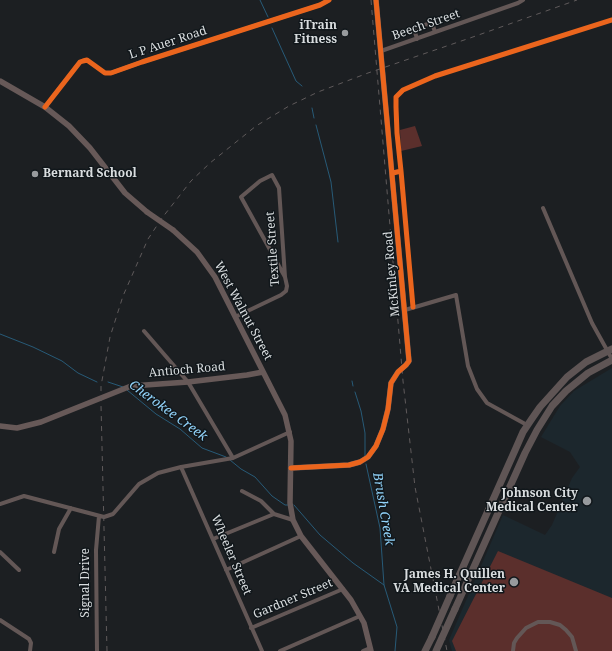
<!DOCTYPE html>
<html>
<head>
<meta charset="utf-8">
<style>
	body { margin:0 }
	canvas { display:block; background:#1c1f22 }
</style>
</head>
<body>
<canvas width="612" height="651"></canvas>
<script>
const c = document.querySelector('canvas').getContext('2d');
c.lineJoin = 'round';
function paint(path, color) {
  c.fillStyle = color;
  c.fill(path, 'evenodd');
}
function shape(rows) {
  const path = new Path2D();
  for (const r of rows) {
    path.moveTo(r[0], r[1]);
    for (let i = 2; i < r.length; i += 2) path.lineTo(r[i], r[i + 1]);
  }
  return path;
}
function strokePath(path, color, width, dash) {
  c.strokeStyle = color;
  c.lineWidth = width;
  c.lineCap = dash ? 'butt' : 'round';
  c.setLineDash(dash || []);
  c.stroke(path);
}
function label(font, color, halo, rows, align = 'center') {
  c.font = font + ' "Noto Serif",serif';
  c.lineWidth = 3;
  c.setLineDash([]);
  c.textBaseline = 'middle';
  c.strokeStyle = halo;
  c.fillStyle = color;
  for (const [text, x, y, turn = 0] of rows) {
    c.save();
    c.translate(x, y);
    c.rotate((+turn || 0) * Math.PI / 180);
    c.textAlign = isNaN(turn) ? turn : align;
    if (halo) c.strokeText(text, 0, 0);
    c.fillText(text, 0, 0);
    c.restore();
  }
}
const built = shape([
	[612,368,612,651,452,651,449,640,503,515,545,535,552,525,572,478,580,467,570,452,541,437,560,406,574,391]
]);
const green = shape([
	[415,126,422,146,401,151,400,130],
	[498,551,612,598,612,651,456,651,452,641]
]);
const stream = shape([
	[260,0,268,17],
	[272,28,296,81,302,86],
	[312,108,314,118],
	[316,125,331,182,338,242],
	[0,334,33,347,62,361,78,373,97,382],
	[352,381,353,386],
	[108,382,123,387],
	[127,390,156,414,180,429,202,448,226,457],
	[355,392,361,411,365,433,365,457],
	[230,460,241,469,255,477,272,496,285,505,289,505],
	[366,464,380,528,384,585,397,627,395,651],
	[294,505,320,535,353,563,384,585]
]);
const street = shape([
	[417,39,415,32,416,29,427,24,433,26,435,32],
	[381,51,518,3,523,0],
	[45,107,80,62,83,61,87,60,105,73,111,73,142,62,320,5,329,0],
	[543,208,592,323,612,359],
	[405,310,456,295,468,366,477,389,487,403,527,425],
	[235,317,281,295,286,291,287,286,285,277,279,188,272,175,260,181,241,197,285,277],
	[144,331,188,382,233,458],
	[181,467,262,651],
	[242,491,261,501,274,514,293,520],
	[0,504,24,496,104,517,113,514,139,484,158,473,181,467,233,458,290,432],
	[213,539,274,514],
	[0,552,19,570],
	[54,552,59,529,71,508],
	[226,570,301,536],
	[0,620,29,639,31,643,30,651],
	[251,628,343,589],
	[97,651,96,550,99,516],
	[280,651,360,616],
	[363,651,370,648],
	[513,651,514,643,517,638,526,628,538,622,550,622,560,625,566,630,572,637,576,651]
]);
const secondary = shape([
	[0,81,45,107,69,126,90,148,125,193,147,212],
	[173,230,197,252,215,277,285,415,291,441,290,503,293,520,301,536,351,600,364,623,371,651],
	[0,426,17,428,41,422,131,386,188,382,247,375,263,372],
	[291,468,349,465,360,462,368,457,376,446,383,429,388,409,391,383,398,372,406,365,409,361,376,0]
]);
const highway = shape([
	[450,596,516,448,523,432,531,420,540,407,567,377,586,362,612,349],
	[455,609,525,453,537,430,552,406,566,391,588,373,612,360],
	[425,651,432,637]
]);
const rail = shape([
	[371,0,403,381,415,487,447,651],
	[107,651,101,405,101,386,110,337,123,296,148,239,162,218,191,181,210,163,256,126,289,106,318,92,368,73,470,38,577,0]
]);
const secondaryBridge = shape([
	[147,212,173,230]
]);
const highwayBridge = shape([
	[432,637,450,596],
	[436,651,455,609]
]);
const cycleway = shape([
	[45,107,80,62,83,61,87,60,105,73,111,73,142,62,320,5,329,0],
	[401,171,413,307],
	[393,173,401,171,397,133,396,107,396,97,403,90,435,76,612,20],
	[291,468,349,465,360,462,368,457,376,446,383,429,388,409,391,383,398,372,406,365,409,361,376,0]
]);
const markers = [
	[345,33,4,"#979a9d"],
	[35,174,4,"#979a9d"],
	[587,501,5,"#979a9d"],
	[514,582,5,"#979a9d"]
];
const streetNames = [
	["Beech Street",426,25,-19],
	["L P Auer Road",168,43,-18],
	["Textile Street",273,249,-94],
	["McKinley Road",392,274,-95],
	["West Walnut Street",243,311,62],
	["Antioch Road",187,370,-5],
	["Wheeler Street",231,555,67],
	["Signal Drive",86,583,-90],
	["Gardner Street",293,599,-23]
];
const poiNames = [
	["iTrain",337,26],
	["Fitness",337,40],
	["Bernard School",43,174,"left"],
	["Johnson City",578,494],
	["Medical Center",578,508],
	["James H. Quillen",505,575],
	["VA Medical Center",505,589]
];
const waterNames = [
	["Cherokee Creek",168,411,36],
	["Brush Creek",383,509,80]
];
paint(built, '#1c272d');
paint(green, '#5b2f2c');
strokePath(stream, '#275a77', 1);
strokePath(street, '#635756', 4);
strokePath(secondary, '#675958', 5.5);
strokePath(highway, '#5f5555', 7);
strokePath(rail, '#5f5a5b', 1, [5, 5]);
strokePath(secondaryBridge, '#675958', 5.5);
strokePath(highwayBridge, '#5f5555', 7);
strokePath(cycleway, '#eb651d', 5);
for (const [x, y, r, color] of markers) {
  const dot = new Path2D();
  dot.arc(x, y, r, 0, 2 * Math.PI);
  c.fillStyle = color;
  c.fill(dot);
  strokePath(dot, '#11171b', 1.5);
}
label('12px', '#d9dddf', '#11171b', streetNames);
label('bold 12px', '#d9dddf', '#11171b', poiNames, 'right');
label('italic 13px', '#91d2f9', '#11171b', waterNames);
</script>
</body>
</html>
